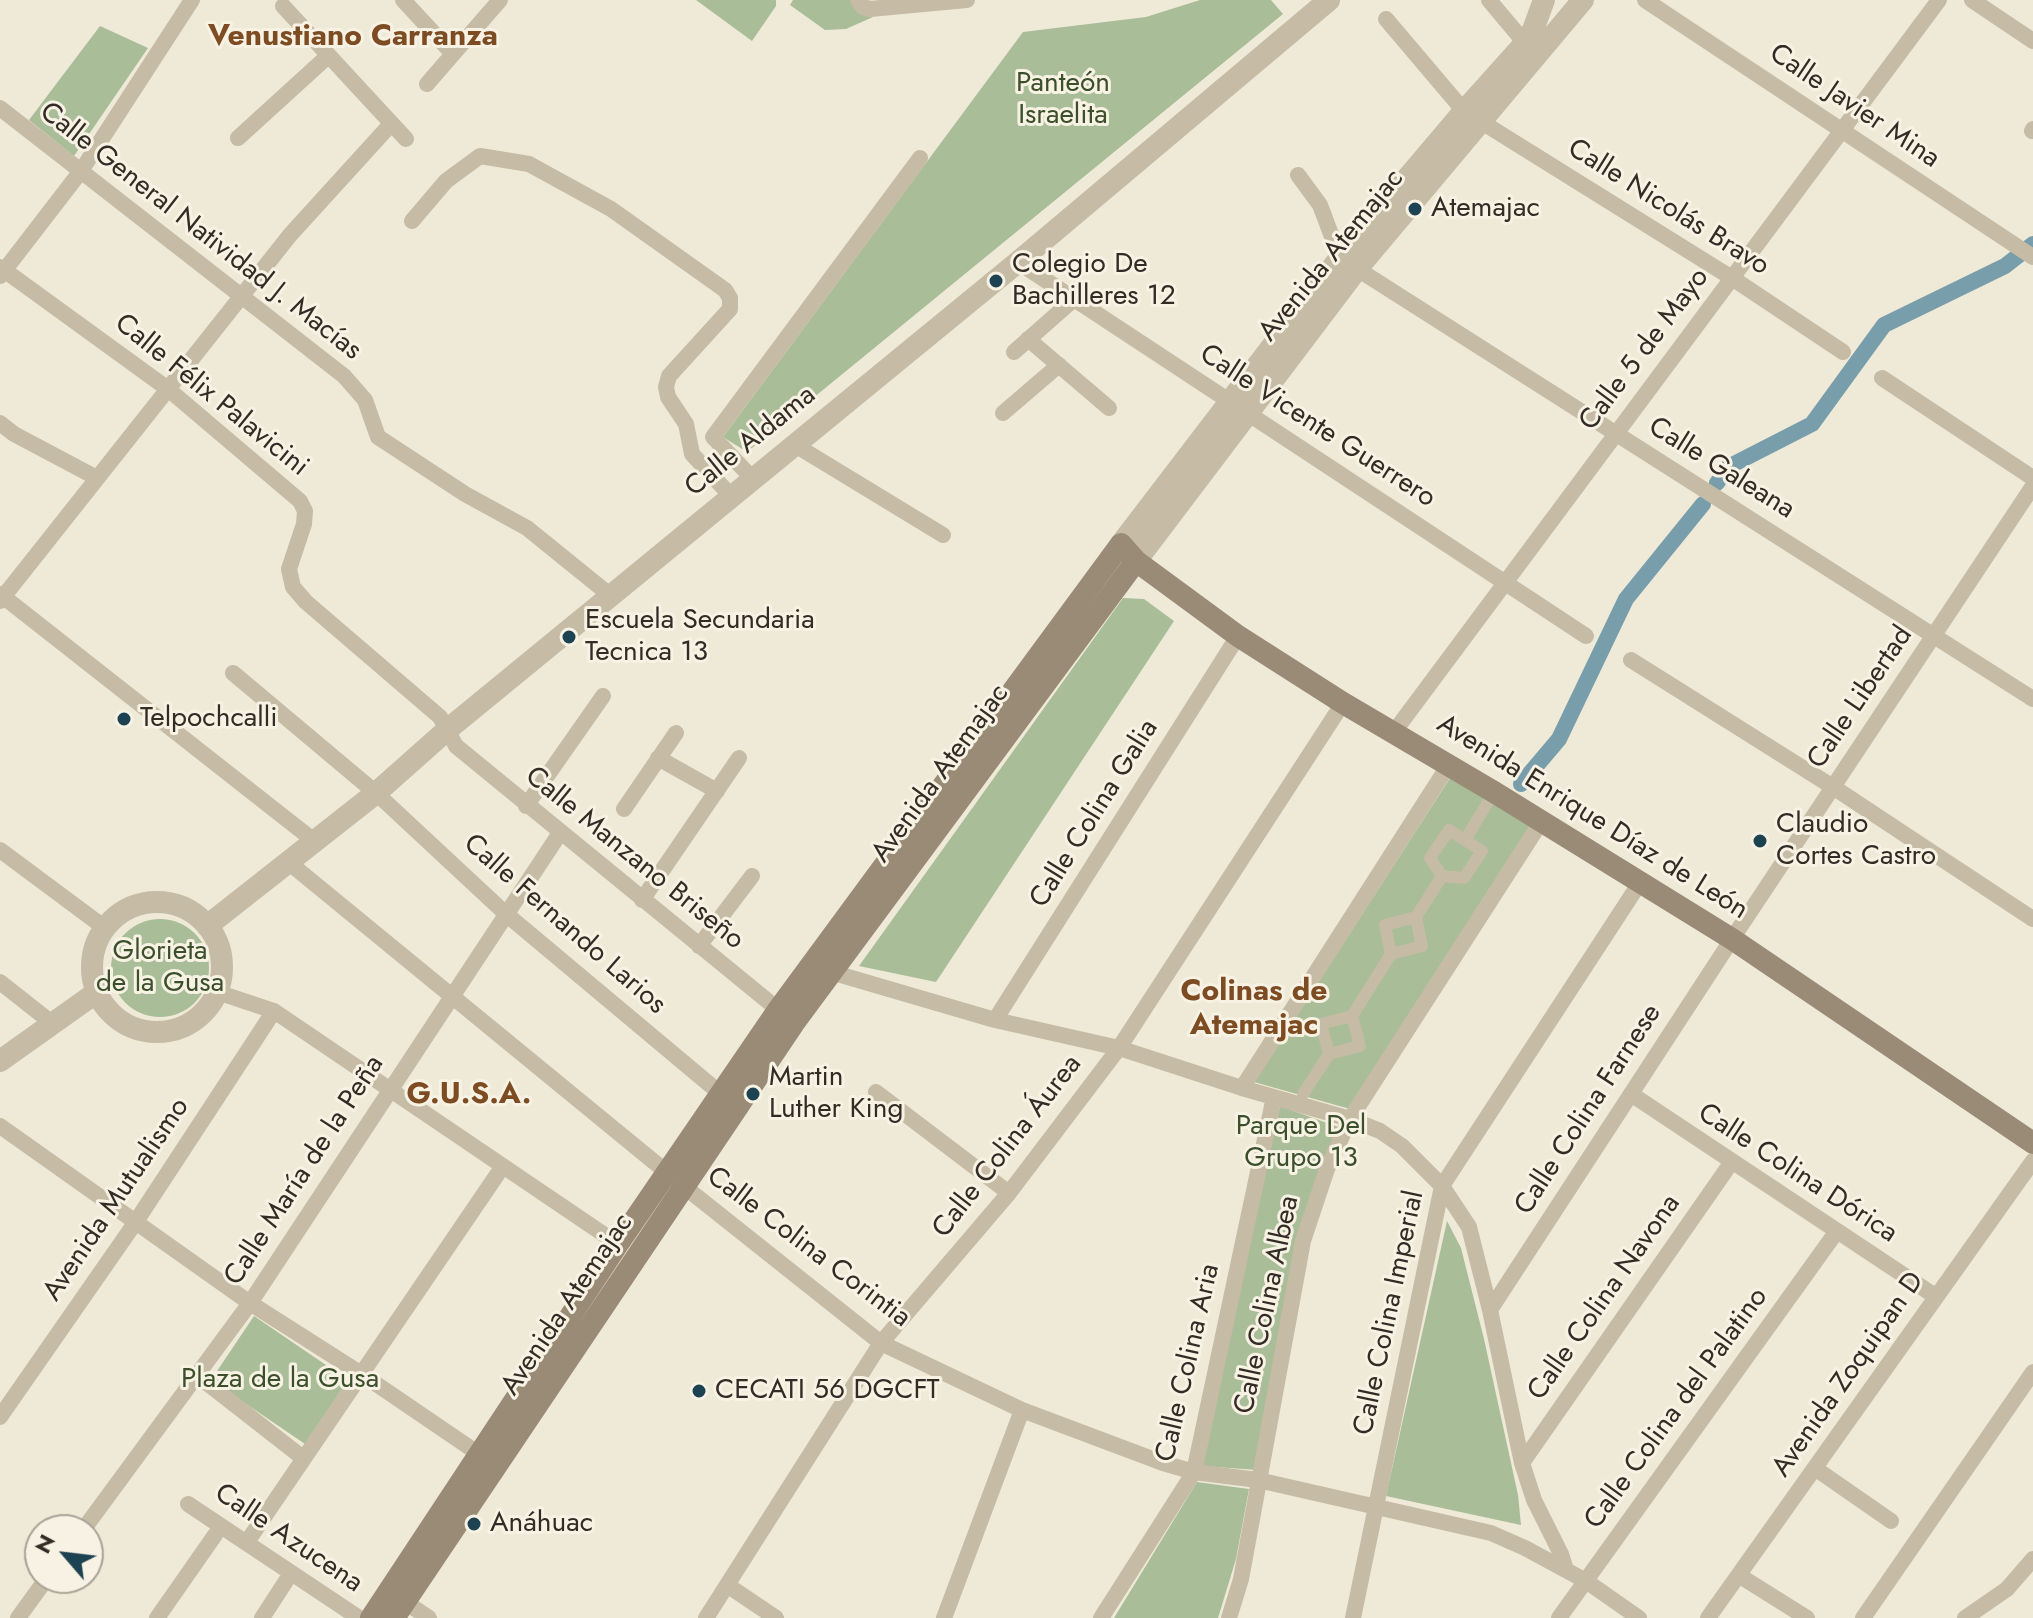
<!DOCTYPE html>
<html>
<head>
<meta charset="utf-8">
<style>
	body { margin:0 }
	#map { position:relative; width:2033px; height:1618px; overflow:hidden; background:#efe9d7; font-family:Jost,sans-serif }
	canvas { display:block }
	.north { position:absolute; left:24px; top:1514px; width:80px; height:80px; box-sizing:border-box; background:#f7f2e3; border:2px solid #a8a397; border-radius:50%; rotate:298deg; font-size:22px; font-weight:700; line-height:32px; text-align:center; color:#322c25 }
	.north::after { content:''; display:block; margin:auto; width:28px; height:36px; background:#1d4251; clip-path:polygon(50% 0,100% 100%,50% 72%,0 100%) }
</style>
</head>
<body>
<div id="map">
<canvas width="2033" height="1618"></canvas>
<div class="north">N</div>
</div>
<script>
const c = document.querySelector('canvas').getContext('2d');
c.lineJoin = 'round';
function paint(path, color) {
  c.fillStyle = color;
  c.fill(path, 'evenodd');
}
function shape(rows) {
  const path = new Path2D();
  for (const r of rows) {
    if (r.length === 3) {
      path.moveTo(r[0] + r[2], r[1]);
      path.arc(r[0], r[1], r[2], 0, 2 * Math.PI);
      continue;
    }
    path.moveTo(r[0], r[1]);
    for (let i = 2; i < r.length; i += 2) path.lineTo(r[i], r[i + 1]);
  }
  return path;
}
function strokePath(path, color, width, dash) {
  c.strokeStyle = color;
  c.lineWidth = width;
  c.lineCap = dash ? 'butt' : 'round';
  c.setLineDash(dash || []);
  c.stroke(path);
}
function label(font, color, halo, rows, align = 'center') {
  c.font = font + ' Jost,sans-serif';
  c.lineWidth = 6;
  c.setLineDash([]);
  c.textBaseline = 'middle';
  c.strokeStyle = halo;
  c.fillStyle = color;
  for (const [text, x, y, turn = 0] of rows) {
    c.save();
    c.translate(x, y);
    c.rotate((+turn || 0) * Math.PI / 180);
    c.textAlign = isNaN(turn) ? turn : align;
    if (halo) c.strokeText(text, 0, 0);
    c.fillText(text, 0, 0);
    c.restore();
  }
}
const green = shape([
	[696,0,776,0,776,6,752,41],
	[793,0,855,0,859,8,873,17,846,29,825,30,790,5],
	[1200,0,1271,0,1283,14,747,452,723,437,1023,32,1146,17],
	[100,26,148,48,74,156,29,120],
	[1123,598,1144,599,1174,621,936,982,859,966],
	[1452,775,1532,826,1350,1109,1254,1082],
	[160,968,49],
	[1280,1106,1338,1127,1320,1174,1257,1470,1202,1466],
	[1447,1221,1461,1248,1484,1339,1518,1495,1521,1525,1386,1496],
	[254,1316,348,1380,305,1444,211,1380],
	[1197,1482,1249,1489,1236,1559,1218,1618,1114,1618]
]);
const canal = shape([
	[1717,483,1728,467,1812,424,1884,325,2005,266,2033,244],
	[1521,784,1559,739,1626,599,1703,504]
]);
const pedestrian = shape([
	[1449,830,1482,851,1464,878,1442,876,1430,858,1449,830],
	[1465,840,1494,792],
	[1416,917,1422,946,1391,954,1385,925,1416,917],
	[1416,917,1442,876],
	[1352,1016,1360,1046,1329,1054,1321,1024,1352,1016],
	[1352,1016,1391,954],
	[1303,1094,1329,1054]
]);
const minor = shape([
	[403,0,453,54],
	[858,0,863,7,870,9,967,0],
	[1489,0,1525,43],
	[1645,0,2033,257],
	[1972,0,2033,41],
	[283,6,406,139],
	[1386,19,1464,111,1732,278,1843,352],
	[427,84,500,0],
	[0,108,344,376,365,400,378,437,465,494,527,528,611,596],
	[2032,131,2033,129],
	[238,138,328,56],
	[1298,175,1320,205,1340,258,2033,699],
	[412,221,446,181,480,156,529,164,611,209,725,290,730,298,730,309,669,376,666,387,668,397,686,424,692,454,732,497],
	[1018,262,1586,636],
	[0,267,168,389,300,501,305,511,304,524,289,569,293,587,306,602,440,717,456,746,786,1016],
	[0,276,81,171,192,0],
	[1028,339,1109,408],
	[1014,352,1074,299],
	[1882,378,2033,478],
	[1003,413,1059,365],
	[0,423,14,434,97,478],
	[795,445,943,535],
	[753,479,713,437,920,158],
	[0,594,313,840],
	[0,601,290,235,391,124],
	[1631,660,1833,787,2033,919],
	[233,673,376,793,506,914,721,1094],
	[1394,732,1939,0],
	[658,758,717,791],
	[526,806,603,696],
	[624,809,676,733],
	[0,850,105,928],
	[287,861,681,1184,881,1343,1022,1410,1163,1463,1194,1472,1258,1480,1491,1533,1525,1548,1586,1581,1639,1618],
	[642,900,739,758],
	[699,946,752,876],
	[824,970,995,1020,1119,1048,1242,1088,1350,1119,1380,1131,1402,1146,1442,1186,1469,1227,1490,1310,1522,1463,1534,1500,1561,1554,1566,1570],
	[0,982,52,1023],
	[217,992,274,1011,618,1244],
	[995,1020,1238,636],
	[1242,1088,1448,766],
	[876,1092,1009,1193],
	[1631,1094,1935,1296],
	[0,1126,250,1303,363,1375,479,1454],
	[1490,1310,1732,939,2033,486],
	[198,1376,303,1458],
	[0,1417,135,1223,274,1011],
	[1522,1463,1731,1163],
	[1816,1469,1891,1521],
	[188,1504,359,1618],
	[83,1530,250,1303,560,833],
	[247,1542,503,1166],
	[1740,1576,1807,1618],
	[727,1585,776,1618],
	[396,1596,429,1618],
	[18,1618,47,1578],
	[157,1618,215,1535],
	[262,1618,286,1581],
	[706,1618,881,1343,1009,1193,1119,1048,1343,703],
	[944,1618,1022,1410],
	[1101,1618,1194,1472,1274,1097],
	[1229,1618,1241,1579,1303,1241,1327,1169,1350,1119,1541,822],
	[1353,1618,1442,1186,1641,881],
	[1559,1618,1837,1231],
	[1708,1618,2033,1161],
	[1863,1618,2033,1372],
	[1965,1618,2007,1589,2033,1559]
]);
const tertiary = shape([
	[1121,544,1342,255,1464,111,1525,43,1533,30,1544,0],
	[1136,561,1357,269,1583,0],
	[157,967,65],
	[207,926,376,793,447,730,1018,262,1329,0],
	[0,1061,97,992]
]);
const secondary = shape([
	[371,1618,618,1244,778,1010,1121,544,1136,561,1238,636,1343,703,1494,792,1732,939,2033,1143],
	[394,1618,794,1023,1136,561]
]);
const markers = [
	[1415,209,8,"#1d4251"],
	[996,281,8,"#1d4251"],
	[569,637,8,"#1d4251"],
	[124,719,8,"#1d4251"],
	[1760,841,8,"#1d4251"],
	[753,1094,8,"#1d4251"],
	[699,1391,8,"#1d4251"],
	[474,1524,8,"#1d4251"]
];
const parkNames = [
	["Panteón",1063,84],
	["Israelita",1063,116],
	["Glorieta",160,952],
	["de la Gusa",160,984],
	["Parque Del",1301,1127],
	["Grupo 13",1301,1159],
	["Plaza de la Gusa",280,1380]
];
const streetNames = [
	["Calle Javier Mina",1854,107,34],
	["Calle Nicolás Bravo",1668,208,32],
	["Calle General Natividad J. Macías",200,232,38],
	["Avenida Atemajac",1332,256,-51],
	["Calle 5 de Mayo",1645,350,-53],
	["Calle Félix Palavicini",211,396,39],
	["Calle Vicente Guerrero",1317,427,33],
	["Calle Aldama",751,442,-39],
	["Calle Galeana",1721,469,32],
	["Calle Libertad",1861,698,-56],
	["Avenida Atemajac",941,774,-54],
	["Calle Colina Galia",1095,814,-58],
	["Avenida Enrique Díaz de León",1592,818,32],
	["Calle Manzano Briseño",634,859,39],
	["Calle Fernando Larios",564,925,41],
	["Calle Colina Farnese",1589,1110,-57],
	["Calle Colina Áurea",1008,1147,-52],
	["Calle María de la Peña",305,1171,-57],
	["Calle Colina Dórica",1797,1174,33],
	["Avenida Mutualismo",117,1200,-56],
	["Calle Colina Corintia",808,1248,37],
	["Calle Colina Navona",1605,1298,-55],
	["Avenida Atemajac",568,1305,-56],
	["Calle Colina Albea",1268,1305,-78],
	["Calle Colina Imperial",1390,1313,-78],
	["Calle Colina Aria",1189,1363,-77],
	["Avenida Zoquipan D",1849,1375,-55],
	["Calle Colina del Palatino",1677,1409,-54],
	["Calle Azucena",288,1539,34]
];
const poiNames = [
	["Atemajac",1431,209],
	["Colegio De",1012,265],
	["Bachilleres 12",1012,297],
	["Escuela Secundaria",585,621],
	["Tecnica 13",585,653],
	["Telpochcalli",140,719],
	["Claudio",1776,825],
	["Cortes Castro",1776,857],
	["Martin",769,1078],
	["Luther King",769,1110],
	["CECATI 56 DGCFT",715,1391],
	["Anáhuac",490,1524]
];
const neighbourhoodNames = [
	["Venustiano Carranza",353,38],
	["Colinas de",1254,993],
	["Atemajac",1254,1027],
	["G.U.S.A.",469,1096]
];
paint(green, '#a9bd98');
strokePath(canal, '#789dab', 16);
strokePath(pedestrian, '#c6bba4', 12);
strokePath(minor, '#c6bba4', 16);
strokePath(tertiary, '#c6bba4', 22);
strokePath(secondary, '#998b76', 22);
for (const [x, y, r, color] of markers) {
  const dot = new Path2D();
  dot.arc(x, y, r, 0, 2 * Math.PI);
  c.fillStyle = color;
  c.fill(dot);
  strokePath(dot, '#f7f2e3', 3);
}
label('28px', '#3a4f2a', '#f7f2e3', parkNames);
label('28px', '#322c25', '#f7f2e3', streetNames);
label('28px', '#322c25', '#f7f2e3', poiNames, 'left');
label('bold 30px', '#7d4c22', '#f7f2e3', neighbourhoodNames);
</script>
</body>
</html>
